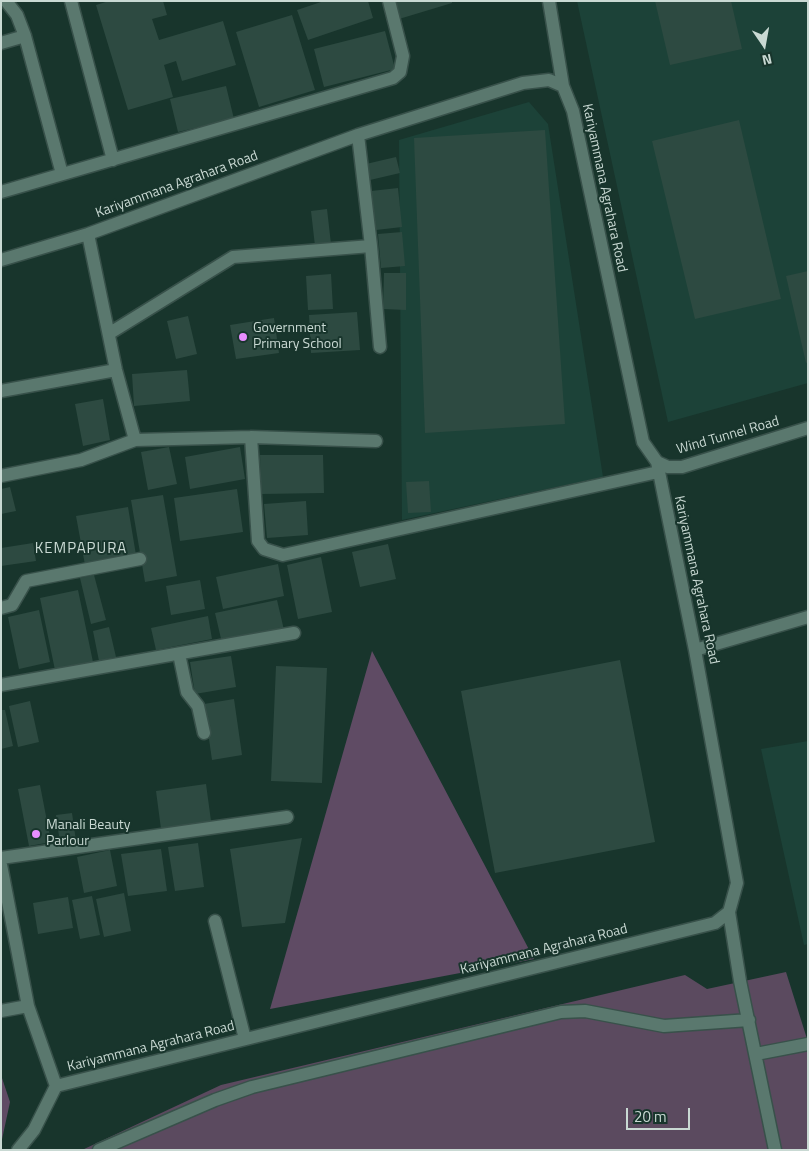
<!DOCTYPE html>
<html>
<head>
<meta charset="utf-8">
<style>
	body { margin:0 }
	#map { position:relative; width:809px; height:1151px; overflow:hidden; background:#18352c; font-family:"Titillium Web",sans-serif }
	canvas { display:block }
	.frame { position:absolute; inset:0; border:2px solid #c9d9d3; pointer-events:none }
	.north { position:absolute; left:739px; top:20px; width:50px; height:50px; -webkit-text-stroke:4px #18352c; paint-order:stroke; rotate:168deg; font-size:14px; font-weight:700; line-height:20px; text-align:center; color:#c9d9d3 }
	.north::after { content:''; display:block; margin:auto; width:18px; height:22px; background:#c9d9d3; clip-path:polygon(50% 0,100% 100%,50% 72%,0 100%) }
	.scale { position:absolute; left:626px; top:1108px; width:64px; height:22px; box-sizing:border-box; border:2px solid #c9d9d3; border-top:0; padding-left:6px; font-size:15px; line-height:18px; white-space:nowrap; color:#c9d9d3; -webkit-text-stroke:4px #18352c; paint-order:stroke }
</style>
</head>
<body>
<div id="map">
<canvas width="809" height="1151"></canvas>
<div class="frame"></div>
<div class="north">N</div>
<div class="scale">20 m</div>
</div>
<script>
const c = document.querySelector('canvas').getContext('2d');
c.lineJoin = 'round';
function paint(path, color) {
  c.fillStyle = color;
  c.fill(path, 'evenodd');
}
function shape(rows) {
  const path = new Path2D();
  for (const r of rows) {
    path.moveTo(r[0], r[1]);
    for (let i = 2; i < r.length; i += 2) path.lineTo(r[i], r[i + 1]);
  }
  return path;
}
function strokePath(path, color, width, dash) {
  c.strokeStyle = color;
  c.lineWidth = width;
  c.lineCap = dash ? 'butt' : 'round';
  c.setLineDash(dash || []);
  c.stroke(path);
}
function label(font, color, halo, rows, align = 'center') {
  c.font = font + ' "Titillium Web",sans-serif';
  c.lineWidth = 4;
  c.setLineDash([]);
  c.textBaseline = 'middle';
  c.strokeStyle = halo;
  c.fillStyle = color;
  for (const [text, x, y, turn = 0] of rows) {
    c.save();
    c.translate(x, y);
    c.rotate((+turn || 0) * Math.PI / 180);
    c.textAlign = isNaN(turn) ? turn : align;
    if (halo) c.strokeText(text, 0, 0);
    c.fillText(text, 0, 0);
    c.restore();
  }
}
const built = shape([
	[577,1,808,1,808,383,668,422],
	[529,102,548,124,603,477,402,520,399,140],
	[808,741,808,944,804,945,761,749]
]);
const green = shape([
	[786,972,808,1042,808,1150,82,1150,221,1085,685,975,707,989]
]);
const forest = shape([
	[372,651,534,959,270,1009],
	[1,1075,10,1102,1,1144]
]);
const building = shape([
	[109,1,163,1,167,15,152,19,159,40,223,21,236,65,182,81,176,61,164,65,173,97,128,110,96,5],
	[324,1,368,1,373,18,308,40,297,10],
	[394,1,452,1,452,3,399,19],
	[655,1,731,1,742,49,670,65],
	[292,15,315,90,259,107,236,32],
	[385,31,395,69,324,87,314,49],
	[226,86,234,119,178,132,170,99],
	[739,120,781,299,695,319,652,141],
	[545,130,565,424,425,433,414,138],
	[396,157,400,173,370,180,366,164],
	[398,188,402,227,376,230,371,191],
	[327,209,331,244,315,246,311,211],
	[402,232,405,266,381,268,378,234],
	[808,271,808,362,806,363,786,276],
	[384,273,406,273,406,310,383,309],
	[331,274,333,309,308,310,306,276],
	[357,312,360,350,311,353,309,315],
	[188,316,197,354,176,359,167,321],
	[274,318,279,353,236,359,230,325],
	[187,370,190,401,134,406,132,374],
	[103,399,110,440,83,446,75,404],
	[169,447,177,484,148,490,141,452],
	[240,447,245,479,190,489,185,457],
	[260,455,323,455,324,493,261,494],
	[429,481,431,512,408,513,406,482],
	[10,487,16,511,1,514,1,489],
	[237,489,243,532,180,541,174,498],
	[163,495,177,576,145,582,131,500],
	[306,501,308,535,267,538,264,504],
	[128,507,136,555,85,565,76,516],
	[33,543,36,561,1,566,1,548],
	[388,544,396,579,360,587,352,552],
	[321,557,332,612,298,619,287,565],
	[278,564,284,596,223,609,216,577],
	[94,575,106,620,91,624,80,578],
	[200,580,205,609,171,615,166,586],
	[78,590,93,662,55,670,40,598],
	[277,600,284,630,222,643,215,613],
	[39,610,50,662,19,669,8,617],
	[208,616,212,639,156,650,151,628],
	[109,627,116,657,99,661,93,631],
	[231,656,236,687,195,694,190,662],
	[620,660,655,842,495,873,461,691],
	[276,666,327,668,322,783,271,781],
	[234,699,242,755,212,760,204,704],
	[30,701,39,742,18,747,9,706],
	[1,710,5,710,13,746,1,749],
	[206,784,211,821,161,829,156,791],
	[40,785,51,842,29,846,18,789],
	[72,813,76,841,60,843,56,815],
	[302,838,285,923,242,927,230,849],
	[198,843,204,887,175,891,168,847],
	[161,849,167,891,128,896,121,854],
	[110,850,117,886,84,893,77,857],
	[124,893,131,931,104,937,96,899],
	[92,896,100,935,80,939,72,900],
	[68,897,73,928,38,934,33,903]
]);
const minor = shape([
	[6,1,17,15,25,36,62,174],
	[71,1,113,160],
	[549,1,563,86],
	[1,43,25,36],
	[358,135,371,246,380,347],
	[1,192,393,78,400,72,403,56,389,1],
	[88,234,116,370,135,440],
	[1,260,88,234,358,135,523,83,549,80,563,86,573,111,643,442,657,462,695,650,737,883,729,912,715,923,56,1086,34,1130,18,1150],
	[110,333,233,257,371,246],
	[1,391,116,370],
	[251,437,258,541,264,549,283,555,658,472],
	[657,462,668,467,682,467,808,428],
	[1,476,81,460,135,440,251,437,376,441],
	[1,608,12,605,26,581,140,559],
	[695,650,808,617],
	[179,654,187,692,198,706,204,733],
	[1,685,294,633],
	[1,858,287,817],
	[1,865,28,1006,56,1086],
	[729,912,740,981,775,1150],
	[215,921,245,1039],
	[1,1011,28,1006],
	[756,1054,808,1044],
	[99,1150,215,1100,252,1087,561,1012,585,1011,664,1026,749,1020]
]);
const markers = [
	[243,337,5,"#e88eff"],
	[36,834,5,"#e88eff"]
];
const streetNames = [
	["Kariyammana Agrahara Road",177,185,-20],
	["Kariyammana Agrahara Road",604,188,78],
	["Wind Tunnel Road",728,436,-16],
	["Kariyammana Agrahara Road",696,580,78],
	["Kariyammana Agrahara Road",544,950,-14],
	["Kariyammana Agrahara Road",151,1047,-14]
];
const poiNames = [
	["Government",253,329],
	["Primary School",253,345],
	["Manali Beauty",46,826],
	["Parlour",46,842]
];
const neighbourhoodNames = [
	["KEMPAPURA",81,549]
];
paint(built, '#1c4238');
paint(green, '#5b4a5f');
paint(forest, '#5f4b64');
paint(building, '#2d4a41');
strokePath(minor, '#38514a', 15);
strokePath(minor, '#5a786e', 12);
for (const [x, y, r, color] of markers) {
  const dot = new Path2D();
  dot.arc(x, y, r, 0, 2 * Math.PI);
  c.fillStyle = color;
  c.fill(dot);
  strokePath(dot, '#18352c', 2);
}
label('14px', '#c9d9d3', '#18352c', streetNames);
label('14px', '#c9d9d3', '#18352c', poiNames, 'left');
c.letterSpacing = '1px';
label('15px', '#c9d9d3', '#18352c', neighbourhoodNames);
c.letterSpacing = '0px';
</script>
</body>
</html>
